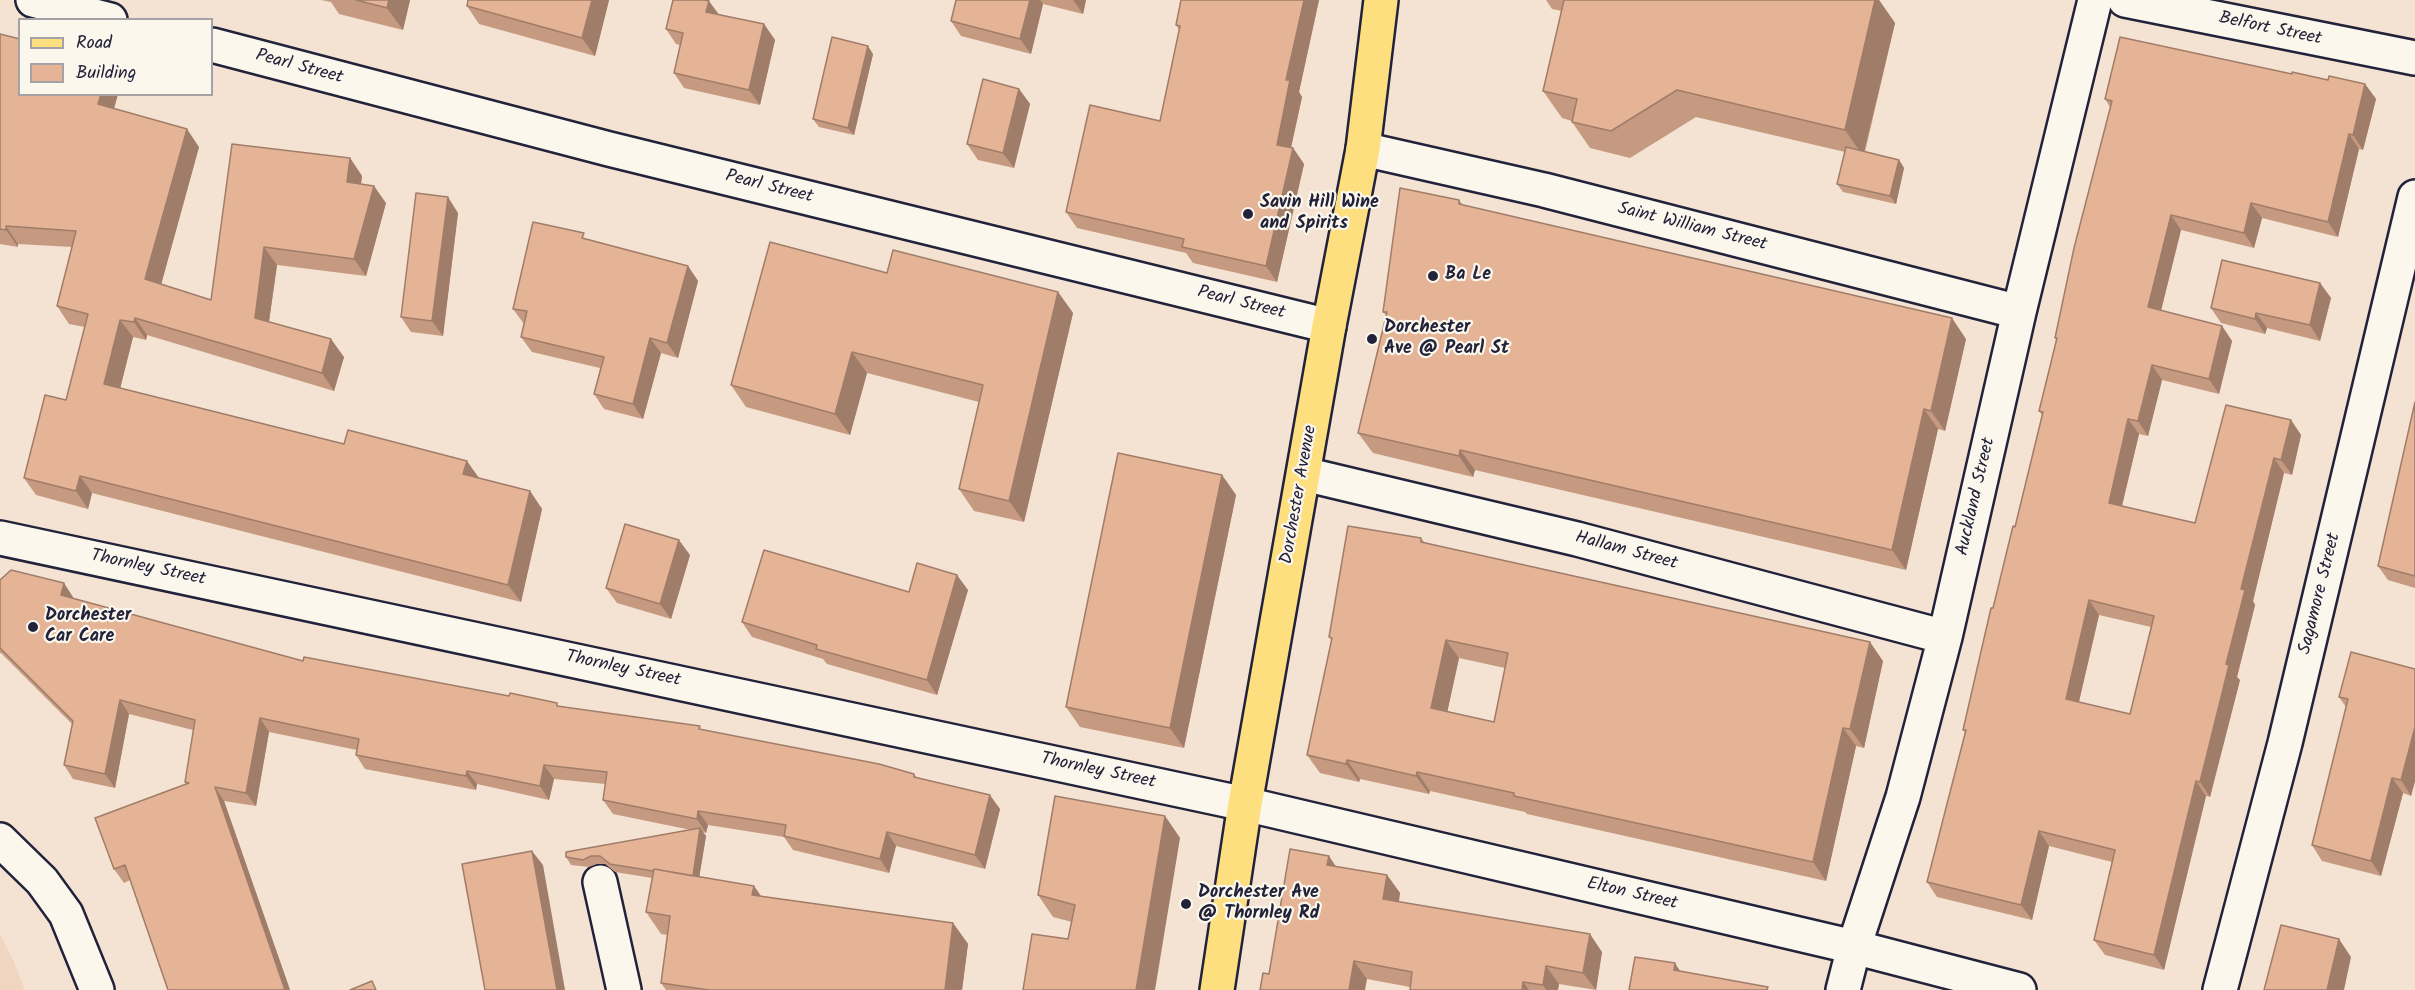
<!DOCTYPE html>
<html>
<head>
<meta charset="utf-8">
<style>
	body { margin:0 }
	#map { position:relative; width:2415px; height:990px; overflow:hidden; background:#f4e3d2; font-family:Kalam,sans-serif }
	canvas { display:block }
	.legend { position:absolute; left:18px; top:18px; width:195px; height:78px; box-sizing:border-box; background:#fbf7ec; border:2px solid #a4a2a5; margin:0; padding:8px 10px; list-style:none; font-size:18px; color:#22223b }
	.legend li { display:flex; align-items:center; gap:12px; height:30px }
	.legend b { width:30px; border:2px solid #a4a2a5 }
</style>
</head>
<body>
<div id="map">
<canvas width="2415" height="990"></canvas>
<ul class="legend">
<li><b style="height:8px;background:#fddf80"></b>Road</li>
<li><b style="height:16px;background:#e5b396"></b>Building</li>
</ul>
</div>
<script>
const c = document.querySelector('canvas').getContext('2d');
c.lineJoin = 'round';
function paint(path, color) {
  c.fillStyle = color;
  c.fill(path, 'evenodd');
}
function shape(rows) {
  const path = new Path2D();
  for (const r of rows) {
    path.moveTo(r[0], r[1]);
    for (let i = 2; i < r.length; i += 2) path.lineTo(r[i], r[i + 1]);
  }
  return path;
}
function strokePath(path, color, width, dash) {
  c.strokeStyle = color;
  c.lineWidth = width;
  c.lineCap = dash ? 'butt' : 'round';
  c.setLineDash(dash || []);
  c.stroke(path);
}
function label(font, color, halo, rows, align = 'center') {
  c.font = font + ' Kalam,sans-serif';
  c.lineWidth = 4.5;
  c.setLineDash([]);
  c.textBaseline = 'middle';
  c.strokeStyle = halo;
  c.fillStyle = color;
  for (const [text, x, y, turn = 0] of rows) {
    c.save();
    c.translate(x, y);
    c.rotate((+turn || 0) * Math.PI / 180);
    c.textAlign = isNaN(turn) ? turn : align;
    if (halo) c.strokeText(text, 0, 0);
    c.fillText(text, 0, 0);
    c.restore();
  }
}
const built = shape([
	[0,934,14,962,25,990,0,990]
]);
const minor = shape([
	[33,0,110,20],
	[2125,0,2415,58],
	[212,45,609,149,1329,326],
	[1363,149,1544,190,2019,312],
	[1304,474,1577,539,1945,637],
	[0,538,1245,804,1854,947,2019,990],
	[600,882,624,990],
	[1843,990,1854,947,1903,797,1945,637,2019,312,2095,0],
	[2220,990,2285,743,2415,197]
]);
const secondary = shape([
	[0,840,42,881,66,914,97,990]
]);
const primary = shape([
	[1217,990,1245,804,1329,326,1363,149,1381,0]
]);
const wall = shape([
	[321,0,410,0,403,30,339,14,331,2],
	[468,0,609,0,595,56,479,24,467,6],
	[956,0,1086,0,1083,14,1043,4,1031,54,961,36,951,21],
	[1181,0,1319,0,1299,92,1302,97,1291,148,1293,148,1304,164,1277,282,1193,263,1186,253,1077,228,1066,212,1160,121,1179,30,1176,25],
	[1546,0,1879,0,1895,23,1865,152,1899,160,1904,168,1896,204,1843,192,1837,184,1845,152,1696,117,1630,158,1590,148,1572,122,1572,121,1562,118,1543,91,1562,11,1552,9],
	[718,14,764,24,775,40,760,105,684,88,674,73,680,45,676,44,666,29],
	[0,34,20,94,118,94,114,109,199,147,161,284,211,300,350,158,362,176,361,184,386,203,366,276,277,265,269,322,344,357,334,391,147,335,146,340,133,337,120,388,530,491,542,509,521,602,92,493,88,509,36,495,24,478,66,400,85,327,69,324,57,306,72,247,18,244,18,247,0,244],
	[873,54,854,135,819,127,813,119],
	[2292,74,2328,80,2365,84,2376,99,2363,150,2359,149,2338,237,2262,218,2254,248,2181,230,2161,311,2222,326,2232,341,2219,394,2162,380,2148,436,2139,434,2122,506,2195,523,2291,420,2301,435,2292,475,2284,473,2253,601,2255,605,2237,677,2240,680,2210,797,2206,796,2164,970,2105,955,2094,940,2112,862,2049,846,2032,920,1937,897,1927,882,1965,732,1963,730,1993,608,2015,527,2042,415,2039,411,2057,340,2055,338,2110,107,2105,99],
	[2099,615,2151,627,2130,714,2079,702],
	[1019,89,1030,104,1014,168,978,160,967,144],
	[1459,200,1463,205,1966,339,1945,431,1938,429,1906,570,1475,470,1473,477,1373,453,1358,433,1386,315,1383,312],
	[458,213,443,336,411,332,401,317],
	[588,239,688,266,698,281,678,358,661,353,643,419,604,409,594,394,600,368,532,352,521,337,524,324,513,309],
	[887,273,1058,292,1073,313,1024,522,974,511,959,489,979,402,867,373,850,435,746,407,731,385],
	[2320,283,2331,298,2320,341,2267,328,2265,334,2221,323,2211,308],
	[2415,402,2415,588,2388,580,2378,566],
	[1222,475,1236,495,1184,748,1080,727,1066,707],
	[1421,538,1425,543,1883,661,1864,748,1856,746,1826,881,1527,814,1525,812,1430,791,1429,794,1360,779,1359,782,1320,773,1307,755,1332,641,1329,637],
	[1459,658,1505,668,1494,722,1447,712],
	[690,555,671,619,617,603,606,588],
	[0,580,73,597,73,598,303,661,560,706,703,730,914,774,917,778,1000,809,985,869,896,846,889,873,793,850,784,837,708,825,706,833,703,832,706,836,699,877,754,886,761,896,953,923,968,944,962,990,666,990,661,983,667,935,661,934,646,912,652,878,615,872,605,864,597,864,589,867,571,865,566,857,691,830,613,814,603,800,605,784,554,779,549,800,477,784,476,790,365,769,356,755,357,750,269,732,256,806,224,801,290,990,168,990,130,880,124,883,114,869,186,784,185,782,193,730,129,714,115,788,73,779,64,765,72,724,1,653,0,653],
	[968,590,937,695,827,664,823,659,752,637,742,622,909,592],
	[2415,669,2415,781,2411,796,2403,793,2381,876,2322,861,2312,845,2346,707,2339,697],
	[1165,816,1180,838,1068,939,1072,922,1053,917,1038,895],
	[1336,867,1387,875,1400,893,1399,902,1602,952,1596,990,1559,984,1558,990,1410,990,1410,987,1367,979,1269,974]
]);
const shadedWall = shape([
	[389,0,410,0,403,30,387,8],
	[592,0,609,0,595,56,582,38],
	[1030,0,1040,0,1043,4,1031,54,1020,39],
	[1073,0,1086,0,1083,14],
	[1304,0,1319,0,1299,92,1302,97,1288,161,1277,145,1286,80],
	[1875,0,1879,0,1895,23,1863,156,1845,130],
	[709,1,720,16,706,12],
	[764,24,775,40,760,105,749,90],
	[868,46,873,54,854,135,848,128],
	[2365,84,2376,99,2363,150,2353,135],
	[1019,89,1030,104,1014,168,1003,153],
	[101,94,118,94,110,122,98,104],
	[187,129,199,147,158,296,145,279],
	[2349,134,2359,149,2338,237,2328,222],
	[1293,148,1304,164,1277,282,1266,266],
	[350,158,362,176,359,200,347,182],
	[1899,160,1904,168,1896,204,1890,196],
	[374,186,386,203,366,276,354,259],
	[448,197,458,213,443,336,432,321],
	[2251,203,2262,218,2254,248,2244,233],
	[2171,215,2181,230,2158,322,2148,307],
	[6,226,18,244,18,247,6,230],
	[264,247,277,265,267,335,255,318],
	[688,266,698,281,678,358,667,343],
	[2320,283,2331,298,2320,341,2310,325],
	[1058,292,1073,313,1024,522,1009,501],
	[2256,313,2267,328,2265,334,2255,319],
	[135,318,147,335,146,340,134,322],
	[1952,318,1966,339,1945,431,1931,411],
	[120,320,133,337,117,401,104,384],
	[2222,326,2232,341,2219,394,2209,379],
	[650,338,661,353,643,419,633,404],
	[331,339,344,357,334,391,322,373],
	[852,352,867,373,850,435,835,414],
	[2152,365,2162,380,2148,436,2138,421],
	[1924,409,1938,429,1906,570,1892,550],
	[2128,419,2139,434,2119,518,2109,503],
	[2291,420,2301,435,2292,475,2281,460],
	[1460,450,1475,470,1473,477,1459,456],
	[2274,458,2284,473,2253,601,2255,605,2237,677,2240,680,2210,797,2200,782,2241,589],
	[467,461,479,478,463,474],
	[1222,475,1236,495,1184,748,1170,728],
	[80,476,92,493,88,509,76,491],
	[530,491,542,509,521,602,508,585],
	[679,540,690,555,671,619,660,604],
	[957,575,968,590,937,695,927,680],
	[64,583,73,597,70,608,61,595],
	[2089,600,2099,615,2076,714,2066,699],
	[1446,640,1459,658,1444,727,1431,708],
	[1870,642,1883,661,1864,748,1850,729],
	[120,700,129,714,115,788,105,774],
	[260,718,269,732,256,806,246,793],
	[2415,727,2415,781,2411,796,2401,780],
	[1843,728,1856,746,1826,881,1813,862],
	[1347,760,1360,779,1359,782,1346,764],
	[544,765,554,779,549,800,540,786],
	[467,771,477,784,476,790,466,776],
	[1417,772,1430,791,1429,794,1416,776],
	[2392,778,2403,793,2381,876,2371,861],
	[2196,781,2206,796,2164,970,2154,955],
	[215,787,224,801,290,990,285,990],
	[990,795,1000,809,985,869,975,855],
	[698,811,708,825,706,833,697,819],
	[1165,816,1180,838,1155,990,1136,990],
	[700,828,706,836,698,885,693,878],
	[2039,831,2049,846,2032,920,2021,905],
	[887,832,896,846,889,873,880,859],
	[532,851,543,865,565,990,557,990],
	[1329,856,1341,874,1327,865],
	[1387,875,1400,893,1396,917,1383,899],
	[754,886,769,908,752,895],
	[953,923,968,944,962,990,945,990],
	[1590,934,1602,952,1596,990,1583,973],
	[2339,939,2351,957,2344,990,2327,990],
	[1354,961,1367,979,1365,990,1349,990],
	[1675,963,1685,979,1674,970],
	[1546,966,1559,984,1558,990,1546,990,1543,985],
	[1523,982,1529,990,1522,990]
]);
const building = shape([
	[356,0,389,0,387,8,356,0],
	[468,0,592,0,582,38,467,6,468,0],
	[673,0,704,0,709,1,706,12,764,24,749,90,674,73,683,33,666,29,673,0],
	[956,0,1030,0,1020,39,951,21,956,0],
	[1181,0,1304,0,1286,80,1290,80,1277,145,1293,148,1266,266,1182,247,1184,239,1066,212,1090,105,1160,121,1180,26,1176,25,1181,0],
	[1564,0,1875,0,1845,130,1677,90,1611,131,1572,122,1577,99,1543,91,1564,0],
	[0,34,20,39,20,94,101,94,98,104,187,129,145,279,211,300,232,144,350,158,347,182,374,186,354,259,264,247,255,318,331,339,322,373,135,318,134,322,120,320,104,384,344,444,348,430,467,461,463,474,530,491,508,585,80,476,76,491,24,478,45,395,66,400,88,314,57,306,76,231,6,226,6,230,0,229,0,34],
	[832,37,868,46,848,128,813,119,832,37],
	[2120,37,2292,74,2292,72,2328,80,2329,76,2365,84,2353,135,2349,134,2328,222,2251,203,2244,233,2171,215,2148,307,2222,326,2209,379,2152,365,2138,421,2128,419,2109,503,2195,523,2226,405,2291,420,2281,460,2274,458,2241,589,2245,590,2226,664,2229,665,2200,782,2196,781,2154,955,2094,940,2115,850,2039,831,2021,905,1927,882,1966,730,1963,730,1991,608,1993,608,2013,526,2015,527,2043,412,2039,411,2057,338,2055,338,2074,248,2112,101,2105,99,2120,37],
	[2089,600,2154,616,2130,714,2066,699,2089,600],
	[983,79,1019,89,1003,153,967,144,983,79],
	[1846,147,1899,160,1890,196,1837,184,1846,147],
	[1400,188,1459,200,1459,204,1952,318,1931,411,1924,409,1892,550,1460,450,1459,456,1358,433,1387,312,1383,312,1400,188],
	[416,193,448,197,432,321,401,317,416,193],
	[533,222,584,233,582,238,688,266,667,343,650,338,633,404,594,394,604,357,521,337,527,311,513,309,533,222],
	[770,242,887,273,893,250,1058,292,1009,501,959,489,983,385,852,352,835,414,731,385,770,242],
	[2222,260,2320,283,2310,325,2256,313,2255,319,2211,308,2222,260],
	[2415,402,2415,576,2378,566,2415,402],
	[1118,453,1222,475,1170,728,1066,707,1118,453],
	[625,524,679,540,660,604,606,588,625,524],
	[1348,526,1421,538,1421,542,1870,642,1850,729,1843,728,1813,862,1514,796,1514,793,1417,772,1416,776,1347,760,1346,764,1307,755,1332,638,1329,637,1348,526],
	[1446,640,1508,653,1494,722,1431,708,1446,640],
	[764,550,909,592,917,563,957,575,927,680,816,649,817,645,742,622,764,550],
	[11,570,64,583,61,595,303,661,304,657,509,696,510,693,557,703,557,706,700,726,699,729,879,764,914,774,914,777,990,795,975,855,887,832,880,859,784,836,786,825,698,811,697,819,603,800,607,772,544,765,540,786,467,771,466,776,356,755,359,739,260,718,246,793,215,787,285,990,168,990,125,865,114,869,95,818,189,783,185,782,195,720,120,700,105,774,64,765,73,721,0,648,0,580,11,570],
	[2351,652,2415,669,2415,727,2401,780,2392,778,2371,861,2312,845,2348,699,2339,697,2351,652],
	[1055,796,1165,816,1136,990,1023,990,1032,934,1068,939,1075,905,1038,895,1055,796],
	[700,828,693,876,654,869,653,871,610,864,600,856,591,856,583,860,566,857,566,852,700,828],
	[1290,849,1329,856,1327,865,1387,875,1383,899,1590,934,1583,973,1546,966,1543,985,1523,982,1522,990,1410,990,1412,972,1354,961,1349,990,1260,990,1263,973,1269,974,1290,849],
	[532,851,557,990,485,990,462,864,532,851],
	[654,869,754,886,752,895,953,923,945,990,709,990,661,983,670,916,646,912,654,869],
	[2281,925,2339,939,2327,990,2264,990,2281,925],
	[1635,957,1675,963,1674,970,1768,987,1767,990,1629,990,1635,957],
	[372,981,376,990,350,990,372,981]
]);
const markers = [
	[1248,214,6,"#22223b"],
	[1433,276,6,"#22223b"],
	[1372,339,6,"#22223b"],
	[33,627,6,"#22223b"],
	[1186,904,6,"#22223b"]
];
const streetNames = [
	["Belfort Street",2270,30,12],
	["Pearl Street",299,68,15],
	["Pearl Street",769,188,14],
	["Saint William Street",1692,228,14],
	["Pearl Street",1241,304,14],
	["Dorchester Avenue",1300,495,-80],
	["Auckland Street",1977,497,-77],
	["Hallam Street",1626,552,15],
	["Thornley Street",148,569,12],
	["Sagamore Street",2321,594,-76],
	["Thornley Street",623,670,12],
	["Thornley Street",1098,772,12],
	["Elton Street",1632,895,13]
];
const poiNames = [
	["Savin Hill Wine",1260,204],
	["and Spirits",1260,225],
	["Ba Le",1445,276],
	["Dorchester",1384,329],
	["Ave @ Pearl St",1384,350],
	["Dorchester",45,617],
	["Car Care",45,638],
	["Dorchester Ave",1198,894],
	["@ Thornley Rd",1198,915]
];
paint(built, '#f0d5c0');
strokePath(minor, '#22223b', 38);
strokePath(secondary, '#22223b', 38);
strokePath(primary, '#22223b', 38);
strokePath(minor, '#fbf7ec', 33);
strokePath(secondary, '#fbf7ec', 33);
strokePath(primary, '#fddf80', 33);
paint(wall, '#c59a81');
paint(shadedWall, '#a07d69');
paint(building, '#e5b396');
strokePath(building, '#a07d69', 1.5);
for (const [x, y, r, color] of markers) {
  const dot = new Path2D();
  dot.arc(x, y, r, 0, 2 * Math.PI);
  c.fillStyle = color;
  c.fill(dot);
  strokePath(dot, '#fbf7ec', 2);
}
label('18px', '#22223b', '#fbf7ec', streetNames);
label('bold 18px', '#22223b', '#fbf7ec', poiNames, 'left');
</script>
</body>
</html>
